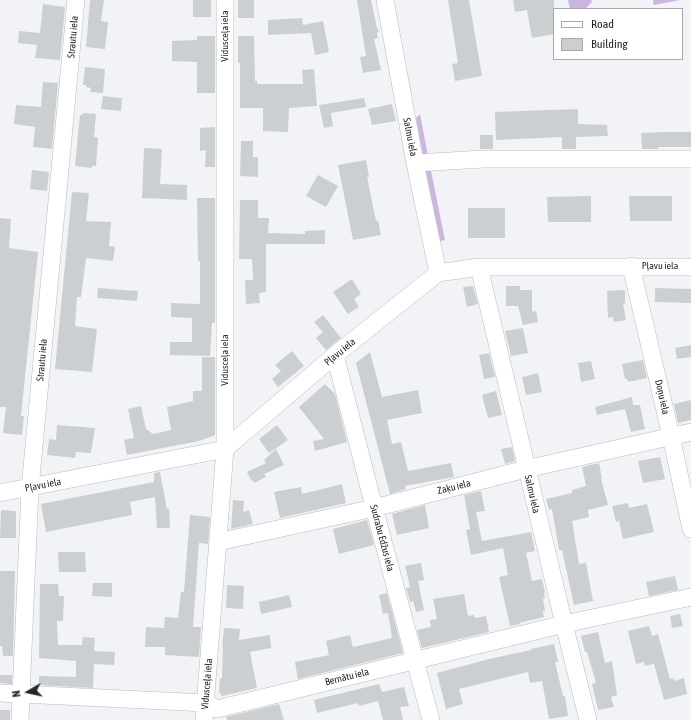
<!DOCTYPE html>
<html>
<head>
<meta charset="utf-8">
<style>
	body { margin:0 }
	#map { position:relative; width:691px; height:720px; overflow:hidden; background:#f2f3f6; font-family:"Asap Condensed",sans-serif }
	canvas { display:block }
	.legend { position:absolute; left:553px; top:8px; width:130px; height:52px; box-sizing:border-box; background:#fff; border:1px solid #a8a8a9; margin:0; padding:5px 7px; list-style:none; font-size:12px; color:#262628 }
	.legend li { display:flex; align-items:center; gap:8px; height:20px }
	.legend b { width:20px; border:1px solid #a8a8a9 }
	.north { position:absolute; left:8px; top:672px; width:40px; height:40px; -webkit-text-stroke:3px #fff; paint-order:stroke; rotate:261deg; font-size:11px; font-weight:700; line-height:16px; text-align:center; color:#262628 }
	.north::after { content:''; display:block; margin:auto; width:14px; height:18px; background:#262628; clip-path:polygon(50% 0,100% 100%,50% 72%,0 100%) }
</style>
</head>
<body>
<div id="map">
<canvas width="691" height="720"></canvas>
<ul class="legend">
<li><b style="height:5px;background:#fff"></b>Road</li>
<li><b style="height:11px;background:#cccfd2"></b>Building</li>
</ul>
<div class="north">N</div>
</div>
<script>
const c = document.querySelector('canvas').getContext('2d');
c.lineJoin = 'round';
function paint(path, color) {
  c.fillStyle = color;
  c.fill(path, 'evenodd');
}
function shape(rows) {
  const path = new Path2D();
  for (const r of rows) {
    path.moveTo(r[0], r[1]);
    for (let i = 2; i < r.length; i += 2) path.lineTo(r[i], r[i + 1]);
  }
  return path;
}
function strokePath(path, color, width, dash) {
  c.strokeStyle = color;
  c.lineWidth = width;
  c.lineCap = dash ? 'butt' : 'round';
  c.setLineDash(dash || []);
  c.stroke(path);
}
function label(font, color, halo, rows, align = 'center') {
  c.font = font + ' "Asap Condensed",sans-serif';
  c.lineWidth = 4;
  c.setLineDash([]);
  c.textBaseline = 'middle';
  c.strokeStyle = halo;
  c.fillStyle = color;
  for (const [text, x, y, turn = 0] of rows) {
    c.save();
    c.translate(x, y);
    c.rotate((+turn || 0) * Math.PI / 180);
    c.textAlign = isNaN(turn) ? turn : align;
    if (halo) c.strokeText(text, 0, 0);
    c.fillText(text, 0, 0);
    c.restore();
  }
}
const green = shape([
	[568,0,591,0,592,2,585,9,570,9],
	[653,0,680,0,654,5],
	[420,114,428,156,423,155,416,118],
	[430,166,445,240,440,241,425,167]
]);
const building = shape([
	[90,0,104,0,101,21,108,22,105,49,86,47],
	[193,0,211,0,211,17,193,17],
	[238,0,254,0,254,18,238,18],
	[357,0,371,0,377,28,379,31,377,33,378,38,374,39,381,70,363,73,360,57,366,56],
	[448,0,469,0,482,76,455,81,452,64,458,63],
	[513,0,554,0,554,34,532,38,527,10,515,12],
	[43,4,65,7,60,60,35,58,37,45,18,43,19,31,40,33],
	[302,18,303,25,323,21,329,52,315,55,311,33,268,35,268,20],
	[197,36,215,36,215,93,197,93,197,62,172,61,172,41,197,40],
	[238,36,254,36,255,81,257,81,257,84,303,84,302,70,314,69,317,106,289,108,288,132,263,131,263,108,240,108,240,63,238,63],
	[85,67,105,69,103,93,90,92,91,88,86,87,86,85,83,85],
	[43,82,58,83,52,149,33,147,35,127,14,124,16,105,41,107],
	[103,96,122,98,121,111,101,109],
	[364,98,366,107,331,113,333,126,324,128,319,105],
	[392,104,396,121,372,125,368,109],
	[578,109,578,124,607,125,608,136,576,137,576,149,562,149,562,137,496,140,495,112],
	[83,113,96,114,94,137,98,138,96,166,92,166,92,168,75,166,80,115,82,115],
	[215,127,215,167,205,167,206,150,200,151,200,128],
	[664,132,691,132,691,147,658,147,658,149,642,149,641,133],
	[480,135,493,135,493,149,480,149],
	[241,141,253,141,253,157,258,157,258,177,240,176],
	[144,148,162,149,160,184,187,185,187,200,142,198],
	[366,160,369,177,367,177,376,221,378,220,381,235,353,240,338,165],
	[32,170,49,172,47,191,30,189],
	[318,175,338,186,326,207,306,196],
	[72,192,89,193,86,221,111,222,109,246,115,247,113,261,86,258,81,297,77,297,75,326,97,329,92,372,55,369],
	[591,196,591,222,548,222,547,197],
	[629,196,672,196,672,221,630,221],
	[197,198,215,198,215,323,212,323,210,356,170,355,170,342,192,342,192,318,171,317,171,303,200,304,200,261,198,261],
	[240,200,258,200,258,218,269,218,268,233,305,234,305,231,325,230,325,244,266,244,266,292,259,293,260,303,246,304,245,280,253,280,252,259,239,259],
	[468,208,505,208,505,238,468,238],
	[0,218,11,219,9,248,38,252,21,416,24,416,22,435,3,433,6,407,0,407],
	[352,279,361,294,354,299,359,307,348,314,333,292],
	[473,286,478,304,467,307,463,287],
	[506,286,520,286,520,290,532,290,532,312,536,311,538,322,523,325,518,306,506,306],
	[98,288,138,291,137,301,97,298],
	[655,288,691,289,691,303,655,302],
	[625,290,625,304,623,304,626,320,614,322,613,317,608,318,607,291],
	[323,315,341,338,326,350,316,338,323,332,314,322],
	[523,328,528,353,511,356,505,331],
	[691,345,691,357,677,359,675,348],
	[292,351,304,366,278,387,272,379,281,371,275,365],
	[370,352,382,397,418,390,422,413,387,420,392,444,401,442,408,471,451,463,454,477,405,486,406,489,390,494,356,363],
	[489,353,495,377,484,379,479,355],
	[202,357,215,357,215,435,199,441,127,455,124,440,134,438,128,409,141,406,146,429,153,434,171,430,167,407,193,401,193,391,202,391],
	[643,360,647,378,628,382,627,379,625,379,622,364],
	[591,361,595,379,581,382,578,363],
	[538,373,542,392,526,395,522,377],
	[325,384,335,394,347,442,315,451,313,441,324,439,299,407],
	[496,391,502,415,488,418,482,395],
	[632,397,633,405,640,405,645,429,631,432,625,409,597,415,595,407],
	[691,400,691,420,678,423,674,404],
	[57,425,95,428,91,453,76,452,75,458,47,455,49,439,56,440],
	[277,425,288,440,269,453,259,439],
	[512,447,515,461,505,464,501,449],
	[276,449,284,465,264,474,266,477,254,483,252,480,251,480,247,472,266,463,264,460],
	[660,457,665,479,643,483,638,461],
	[599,463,602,479,601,479,608,505,588,510,589,517,572,521,579,564,586,563,593,601,574,605,562,550,559,550,552,509,549,510,546,499,572,493,572,490,586,486,582,467],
	[160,472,167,509,169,509,170,528,157,528,155,497,130,502,132,515,46,532,41,504,154,482,154,473],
	[342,484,346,503,280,518,274,492,301,487,302,494],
	[481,491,485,511,476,512,482,541,531,532,535,551,526,553,532,581,542,579,545,592,544,593,545,598,543,599,545,611,543,611,544,617,519,623,520,624,510,626,499,577,508,575,503,548,471,555,466,530,470,529,464,495],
	[233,500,244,501,243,512,249,510,253,524,231,529],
	[628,503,629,508,647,504,654,532,623,539,619,521,616,522,612,506],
	[425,505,429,528,397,535,392,514],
	[1,510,16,511,16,538,0,538],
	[190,515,210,517,208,544,199,543,193,627,201,627,199,657,165,655,165,647,145,647,146,627,164,628,165,617,178,618,181,592,184,592],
	[367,520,374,545,339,554,333,529],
	[58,552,85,552,86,572,59,572],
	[421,563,424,580,418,581,424,610,416,612,413,601,410,602,406,588,410,587,405,566],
	[0,571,15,571,13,656,3,656,2,646,0,646],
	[675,576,678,590,649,596,646,582],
	[93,583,112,583,112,597,92,596],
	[40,584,58,584,59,596,64,596,63,621,57,621,58,645,82,645,83,637,95,638,94,651,115,652,114,665,94,664,93,688,39,685,39,676,76,677,76,661,39,658],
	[227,585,244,586,243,609,226,608],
	[387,593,403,653,298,679,295,662,329,655,326,641,350,635,353,647,392,638,388,613,383,614,379,595],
	[464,594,468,616,474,615,475,618,486,616,489,632,422,648,417,630,431,627,430,620,437,619,433,599],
	[289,595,292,607,261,614,259,602],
	[680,614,683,626,672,628,670,616],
	[649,626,652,636,658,634,670,679,673,678,674,681,684,678,687,694,664,700,654,664,645,666,644,662,636,664,628,631],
	[224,628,240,629,239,640,270,635,271,648,250,652,257,688,222,696,219,692,220,679,222,678,223,647,222,647],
	[598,632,605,663,612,661,617,695,611,697,614,707,598,710,592,684,596,683,587,652,585,652,581,636],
	[554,644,558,662,555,662,563,696,565,696,568,716,549,719,542,681,530,683,528,672,459,689,463,704,446,709,437,673,489,659,531,650,531,649],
	[0,675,12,675,12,684,0,683],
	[379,684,382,692,404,687,409,706,400,707,403,720,383,720,378,701,359,706,358,703,317,713,314,700],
	[279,704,284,720,227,720,226,717],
	[0,710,10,710,10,720,0,720]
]);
const minor = shape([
	[385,0,415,163,438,273],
	[415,163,484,159,691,159],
	[631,266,671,436,691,529],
	[479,267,564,624,588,720],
	[335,355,375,511,431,720],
	[0,493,225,449,335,355,438,273,479,267,691,267],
	[218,542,374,508,526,469,691,432],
	[0,693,206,703,217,709,564,624,691,597],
	[20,720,30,488,76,0],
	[204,720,225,449,225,0]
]);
const streetNames = [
	["Vidusceļa iela",225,36,-90],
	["Strautu iela",73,37,-85],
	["Salmu iela",410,137,79],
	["Pļavu iela",660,266],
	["Pļavu iela",340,352,-39],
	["Strautu iela",42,360,-85],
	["Vidusceļa iela",225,360,-90],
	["Doņu iela",662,397,77],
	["Pļavu iela",43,485,-11],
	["Zaķu iela",454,487,-14],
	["Salmu iela",532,494,77],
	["Sudrabu Edžus iela",382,538,75],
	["Bernātu iela",347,677,-14],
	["Vidusceļa iela",207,684,-85]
];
paint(green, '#cab6df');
paint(building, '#cccfd2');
strokePath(minor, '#b8babd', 18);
strokePath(minor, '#fff', 17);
label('10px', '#262628', '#fff', streetNames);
</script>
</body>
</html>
